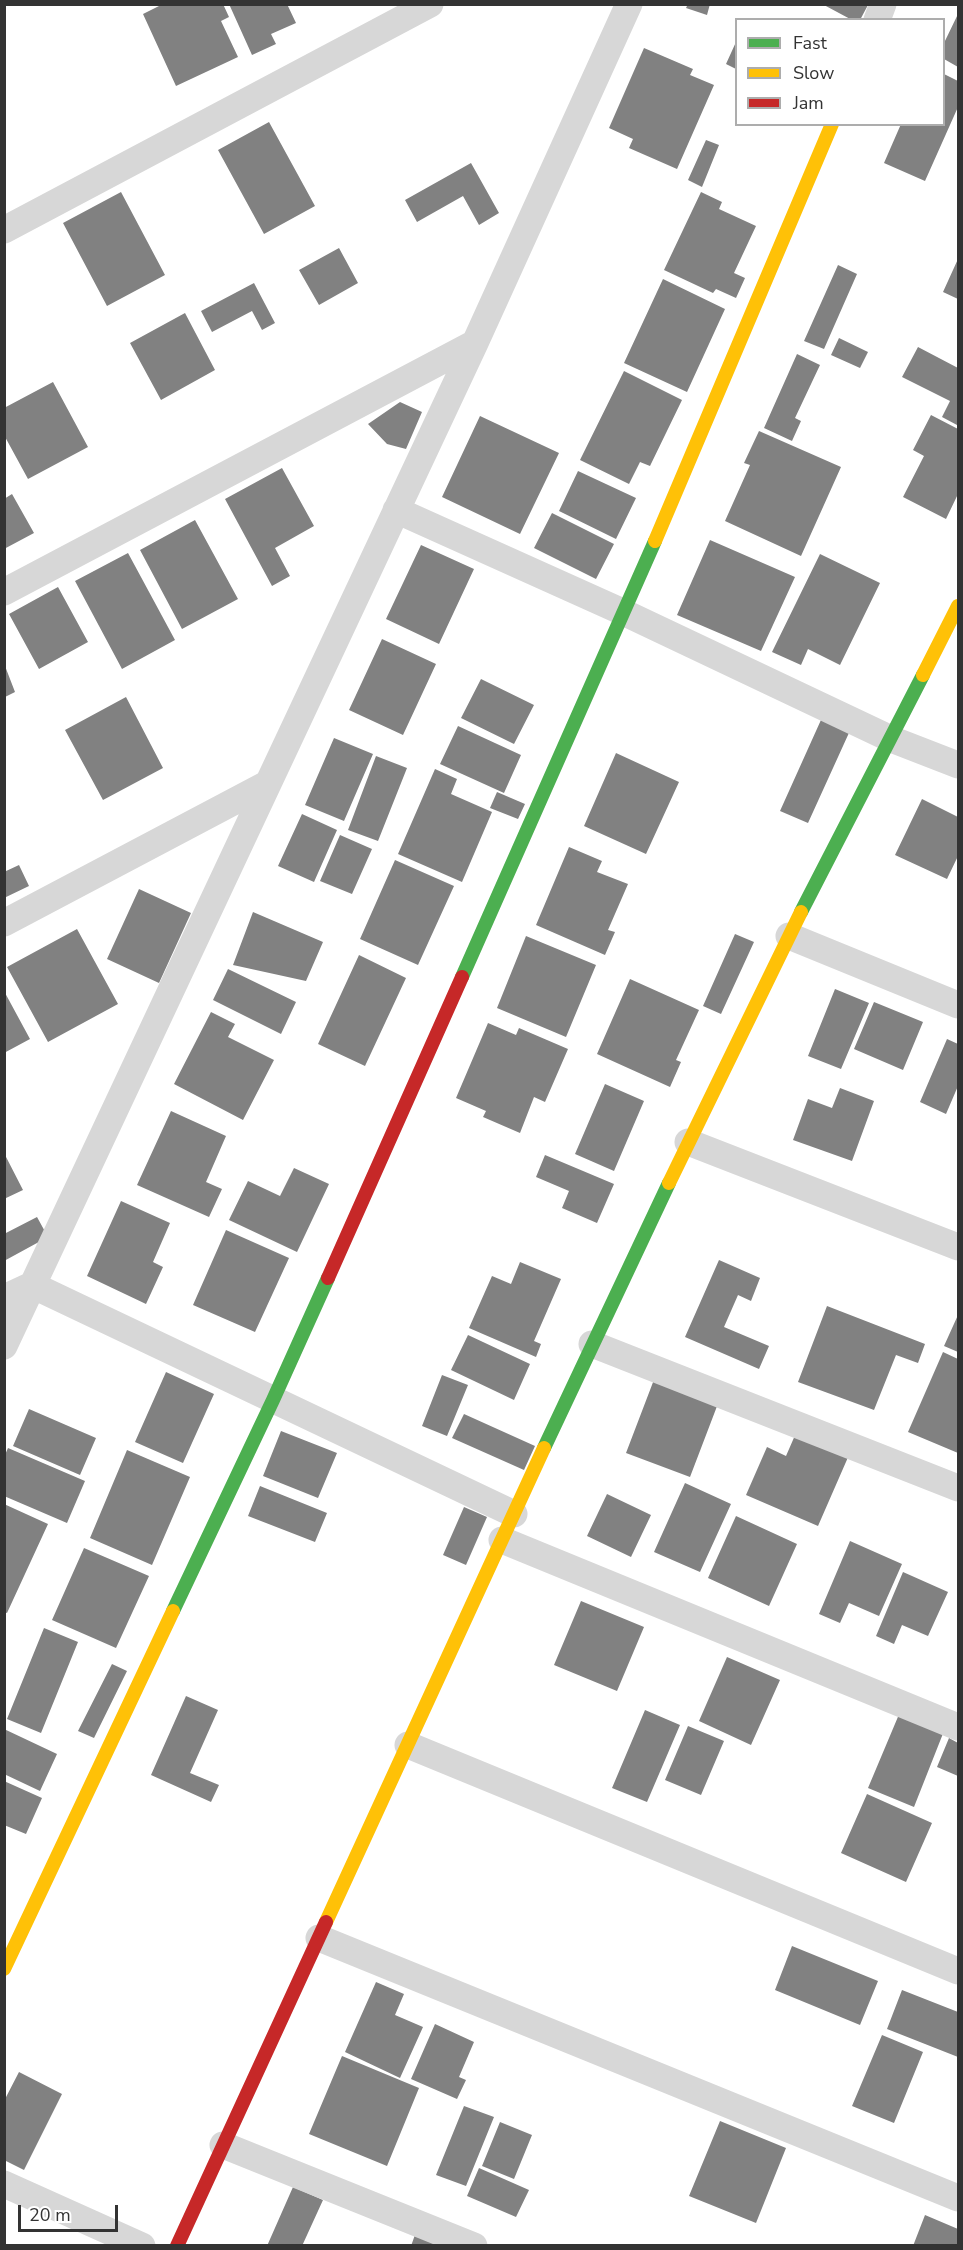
<!DOCTYPE html>
<html>
<head>
<meta charset="utf-8">
<style>
	body { margin:0 }
	#map { position:relative; width:963px; height:2250px; overflow:hidden; background:#fff; font-family:"Nunito Sans",sans-serif }
	canvas { display:block }
	.frame { position:absolute; inset:0; border:6px solid #333; pointer-events:none }
	.legend { position:absolute; left:735px; top:18px; width:210px; height:108px; box-sizing:border-box; background:#fff; border:2px solid #adadad; margin:0; padding:8px 10px; list-style:none; font-size:18px; color:#333 }
	.legend li { display:flex; align-items:center; gap:12px; height:30px }
	.legend b { width:30px; border:2px solid #adadad }
	.scale { position:absolute; left:18px; top:2205px; width:100px; height:27px; box-sizing:border-box; border:3px solid #333; border-top:0; padding-left:8px; font-size:18px; line-height:21px; white-space:nowrap; color:#333; -webkit-text-stroke:4px #fff; paint-order:stroke }
</style>
</head>
<body>
<div id="map">
<canvas width="963" height="2250"></canvas>
<div class="frame"></div>
<ul class="legend">
<li><b style="height:8px;background:#4caf50"></b>Fast</li>
<li><b style="height:8px;background:#ffc107"></b>Slow</li>
<li><b style="height:8px;background:#c62828"></b>Jam</li>
</ul>
<div class="scale">20 m</div>
</div>
<script>
const c = document.querySelector('canvas').getContext('2d');
c.lineJoin = 'round';
function paint(path, color) {
  c.fillStyle = color;
  c.fill(path, 'evenodd');
}
function shape(rows) {
  const path = new Path2D();
  for (const r of rows) {
    path.moveTo(r[0], r[1]);
    for (let i = 2; i < r.length; i += 2) path.lineTo(r[i], r[i + 1]);
  }
  return path;
}
function strokePath(path, color, width, dash) {
  c.strokeStyle = color;
  c.lineWidth = width;
  c.lineCap = dash ? 'butt' : 'round';
  c.setLineDash(dash || []);
  c.stroke(path);
}
const building = shape([
	[163,4,223,4,229,17,221,21,238,57,176,86,143,14],
	[229,4,287,4,296,23,271,34,276,44,252,55],
	[688,4,710,4,707,15,686,8],
	[824,5,868,5,860,20,852,20],
	[958,14,958,67,944,59,944,43],
	[736,42,736,69,726,64],
	[644,48,693,69,690,75,714,85,677,169,629,148,633,139,609,128],
	[944,74,958,81,958,107,925,181,884,163,901,124,944,124],
	[269,122,315,206,264,234,218,150],
	[706,140,719,145,702,187,688,180],
	[471,163,499,213,479,225,463,196,417,222,405,200],
	[121,192,165,275,107,306,63,223],
	[701,192,722,202,719,209,756,226,734,273,745,278,736,298,716,289,713,293,664,270],
	[339,248,358,283,319,305,299,270],
	[958,259,958,299,943,292],
	[838,265,857,274,824,349,804,341],
	[663,279,725,309,687,392,624,363],
	[254,283,275,323,262,330,252,311,212,332,201,311],
	[185,313,215,370,161,400,130,343],
	[839,338,868,352,860,368,831,355],
	[918,347,958,368,958,421,957,425,942,417,950,401,902,377],
	[797,354,820,365,795,418,801,421,792,441,764,428],
	[624,371,682,400,650,466,640,462,629,484,580,460],
	[53,382,88,447,28,479,4,435,4,408],
	[400,402,422,412,406,449,387,444,368,424],
	[931,415,958,429,958,494,946,519,903,497,924,456,913,450],
	[480,416,559,453,520,534,442,497],
	[759,431,841,467,801,556,725,521,750,465,744,463],
	[282,468,314,526,275,548,290,576,272,586,225,499],
	[578,471,636,498,616,539,559,511],
	[12,494,34,533,4,549,4,499],
	[552,513,614,544,596,579,534,548],
	[195,520,238,599,182,629,140,550],
	[710,540,795,577,761,651,677,615],
	[421,545,474,569,439,644,386,619],
	[128,553,175,640,122,669,75,581],
	[820,554,880,583,840,665,808,649,801,665,772,652],
	[58,587,88,642,39,669,9,614],
	[382,639,436,664,403,735,349,710],
	[5,666,15,692,5,697],
	[481,679,534,705,514,744,461,718],
	[126,697,163,768,103,800,65,730],
	[825,711,853,724,808,823,780,811],
	[458,726,521,755,504,793,440,764],
	[334,738,373,754,344,821,305,805],
	[616,753,679,782,646,854,584,826],
	[376,756,407,768,378,841,348,830],
	[435,769,457,779,451,794,492,812,462,882,398,854],
	[497,792,525,804,518,819,490,808],
	[922,799,958,817,958,856,947,879,895,855],
	[302,814,337,830,314,882,278,866],
	[340,835,372,849,352,894,320,881],
	[569,847,602,861,597,872,628,884,608,930,615,932,605,955,536,925],
	[395,860,454,886,418,965,360,939],
	[19,865,29,886,4,898,4,872],
	[139,889,191,913,159,983,107,959],
	[253,912,323,942,306,981,233,965],
	[77,929,118,1004,48,1042,7,967],
	[735,934,754,942,721,1014,703,1006],
	[526,936,596,965,566,1037,497,1008],
	[359,955,406,978,365,1066,318,1044],
	[228,969,296,1002,281,1034,213,1000],
	[630,979,699,1010,676,1060,681,1062,670,1087,597,1054],
	[835,989,869,1003,841,1069,808,1056],
	[4,991,30,1039,4,1053],
	[874,1002,923,1022,903,1070,854,1049],
	[211,1012,235,1024,228,1037,274,1060,243,1120,174,1084],
	[488,1023,516,1035,519,1028,568,1049,545,1102,534,1097,520,1133,483,1117,486,1111,456,1098],
	[947,1039,958,1044,958,1086,946,1114,920,1102],
	[605,1084,644,1101,614,1171,575,1154],
	[840,1088,874,1101,852,1161,793,1140,808,1099,832,1108],
	[171,1111,226,1136,206,1182,222,1189,209,1217,137,1185],
	[4,1153,23,1190,4,1199],
	[545,1155,614,1184,597,1223,562,1208,569,1191,536,1177],
	[294,1168,329,1184,297,1252,229,1220,248,1181,280,1196],
	[121,1201,170,1223,153,1262,163,1267,146,1304,87,1276],
	[37,1217,48,1237,4,1261,4,1234],
	[226,1230,289,1258,255,1332,193,1305],
	[719,1260,760,1278,751,1301,738,1295,724,1327,769,1346,759,1369,685,1337],
	[520,1262,561,1279,534,1341,541,1344,536,1357,469,1328,492,1276,511,1284],
	[827,1306,925,1344,918,1363,896,1355,874,1410,798,1382],
	[958,1315,958,1352,944,1346],
	[468,1335,530,1364,514,1400,451,1370],
	[943,1352,958,1359,958,1453,908,1432],
	[166,1372,214,1394,183,1463,135,1442],
	[442,1375,468,1385,447,1436,422,1426],
	[655,1377,719,1401,690,1477,626,1453],
	[29,1409,96,1438,80,1475,13,1446],
	[464,1414,535,1446,524,1470,452,1438],
	[281,1431,337,1453,318,1498,263,1476],
	[796,1433,849,1455,818,1526,746,1495,767,1447,786,1456],
	[8,1448,85,1481,67,1523,4,1496,4,1457],
	[127,1450,190,1477,152,1565,90,1538],
	[685,1483,731,1504,700,1572,654,1552],
	[260,1486,327,1513,315,1542,248,1516],
	[607,1494,651,1515,631,1557,587,1536],
	[4,1504,48,1524,7,1613,4,1612],
	[464,1507,487,1517,466,1565,443,1555],
	[736,1516,797,1544,769,1606,708,1578],
	[850,1541,902,1564,879,1616,849,1603,840,1623,819,1614],
	[84,1548,149,1576,116,1648,52,1620],
	[903,1572,948,1592,928,1636,902,1625,894,1644,876,1636],
	[581,1601,644,1627,617,1691,554,1665],
	[44,1628,78,1642,41,1733,7,1719],
	[727,1657,780,1680,751,1745,699,1721],
	[112,1664,127,1671,94,1738,78,1731],
	[186,1696,218,1710,190,1773,219,1785,211,1802,151,1775],
	[645,1710,680,1725,647,1802,612,1788],
	[900,1712,944,1731,914,1807,868,1788],
	[688,1726,724,1741,701,1795,665,1780],
	[4,1729,57,1754,40,1791,4,1774],
	[949,1738,958,1743,958,1776,937,1767],
	[4,1781,42,1798,26,1834,4,1825],
	[867,1794,932,1823,906,1882,841,1853],
	[792,1946,878,1981,860,2025,775,1990],
	[376,1982,404,1994,395,2015,423,2027,400,2078,345,2052],
	[902,1990,958,2012,958,2057,887,2029],
	[435,2024,474,2042,459,2077,466,2080,457,2099,411,2079],
	[882,2035,923,2052,894,2123,852,2106],
	[342,2056,419,2088,387,2166,309,2134],
	[19,2072,62,2094,24,2170,4,2160,4,2101],
	[464,2106,494,2117,466,2186,436,2175],
	[720,2121,786,2148,756,2223,689,2196],
	[500,2122,532,2135,514,2179,482,2166],
	[479,2168,529,2190,516,2217,467,2196],
	[293,2187,323,2200,302,2246,267,2246],
	[925,2215,958,2229,958,2246,913,2246],
	[416,2232,448,2246,411,2246]
]);
const street = shape([
	[877,20,883,4],
	[4,230,430,4],
	[396,510,625,613,891,739,958,765],
	[4,592,475,343],
	[4,923,267,784],
	[789,936,958,1005],
	[688,1142,958,1247],
	[4,1298,32,1285,514,1514],
	[592,1344,958,1488],
	[4,1346,475,343,629,4],
	[502,1540,958,1727],
	[408,1745,958,1971],
	[319,1938,958,2198],
	[223,2145,474,2246],
	[4,2184,142,2246]
]);
const fast = shape([
	[801,912,923,675],
	[462,977,655,541],
	[544,1448,669,1183],
	[173,1611,273,1400,328,1278]
]);
const slow = shape([
	[655,541,832,124],
	[923,675,958,606],
	[669,1183,801,912],
	[326,1922,544,1448],
	[4,1969,173,1611]
]);
const jam = shape([
	[328,1278,462,977],
	[177,2246,326,1922]
]);
paint(building, '#818181');
strokePath(street, '#d7d7d7', 27);
strokePath(fast, '#4caf50', 14);
strokePath(slow, '#ffc107', 14);
strokePath(jam, '#c62828', 14);
</script>
</body>
</html>
